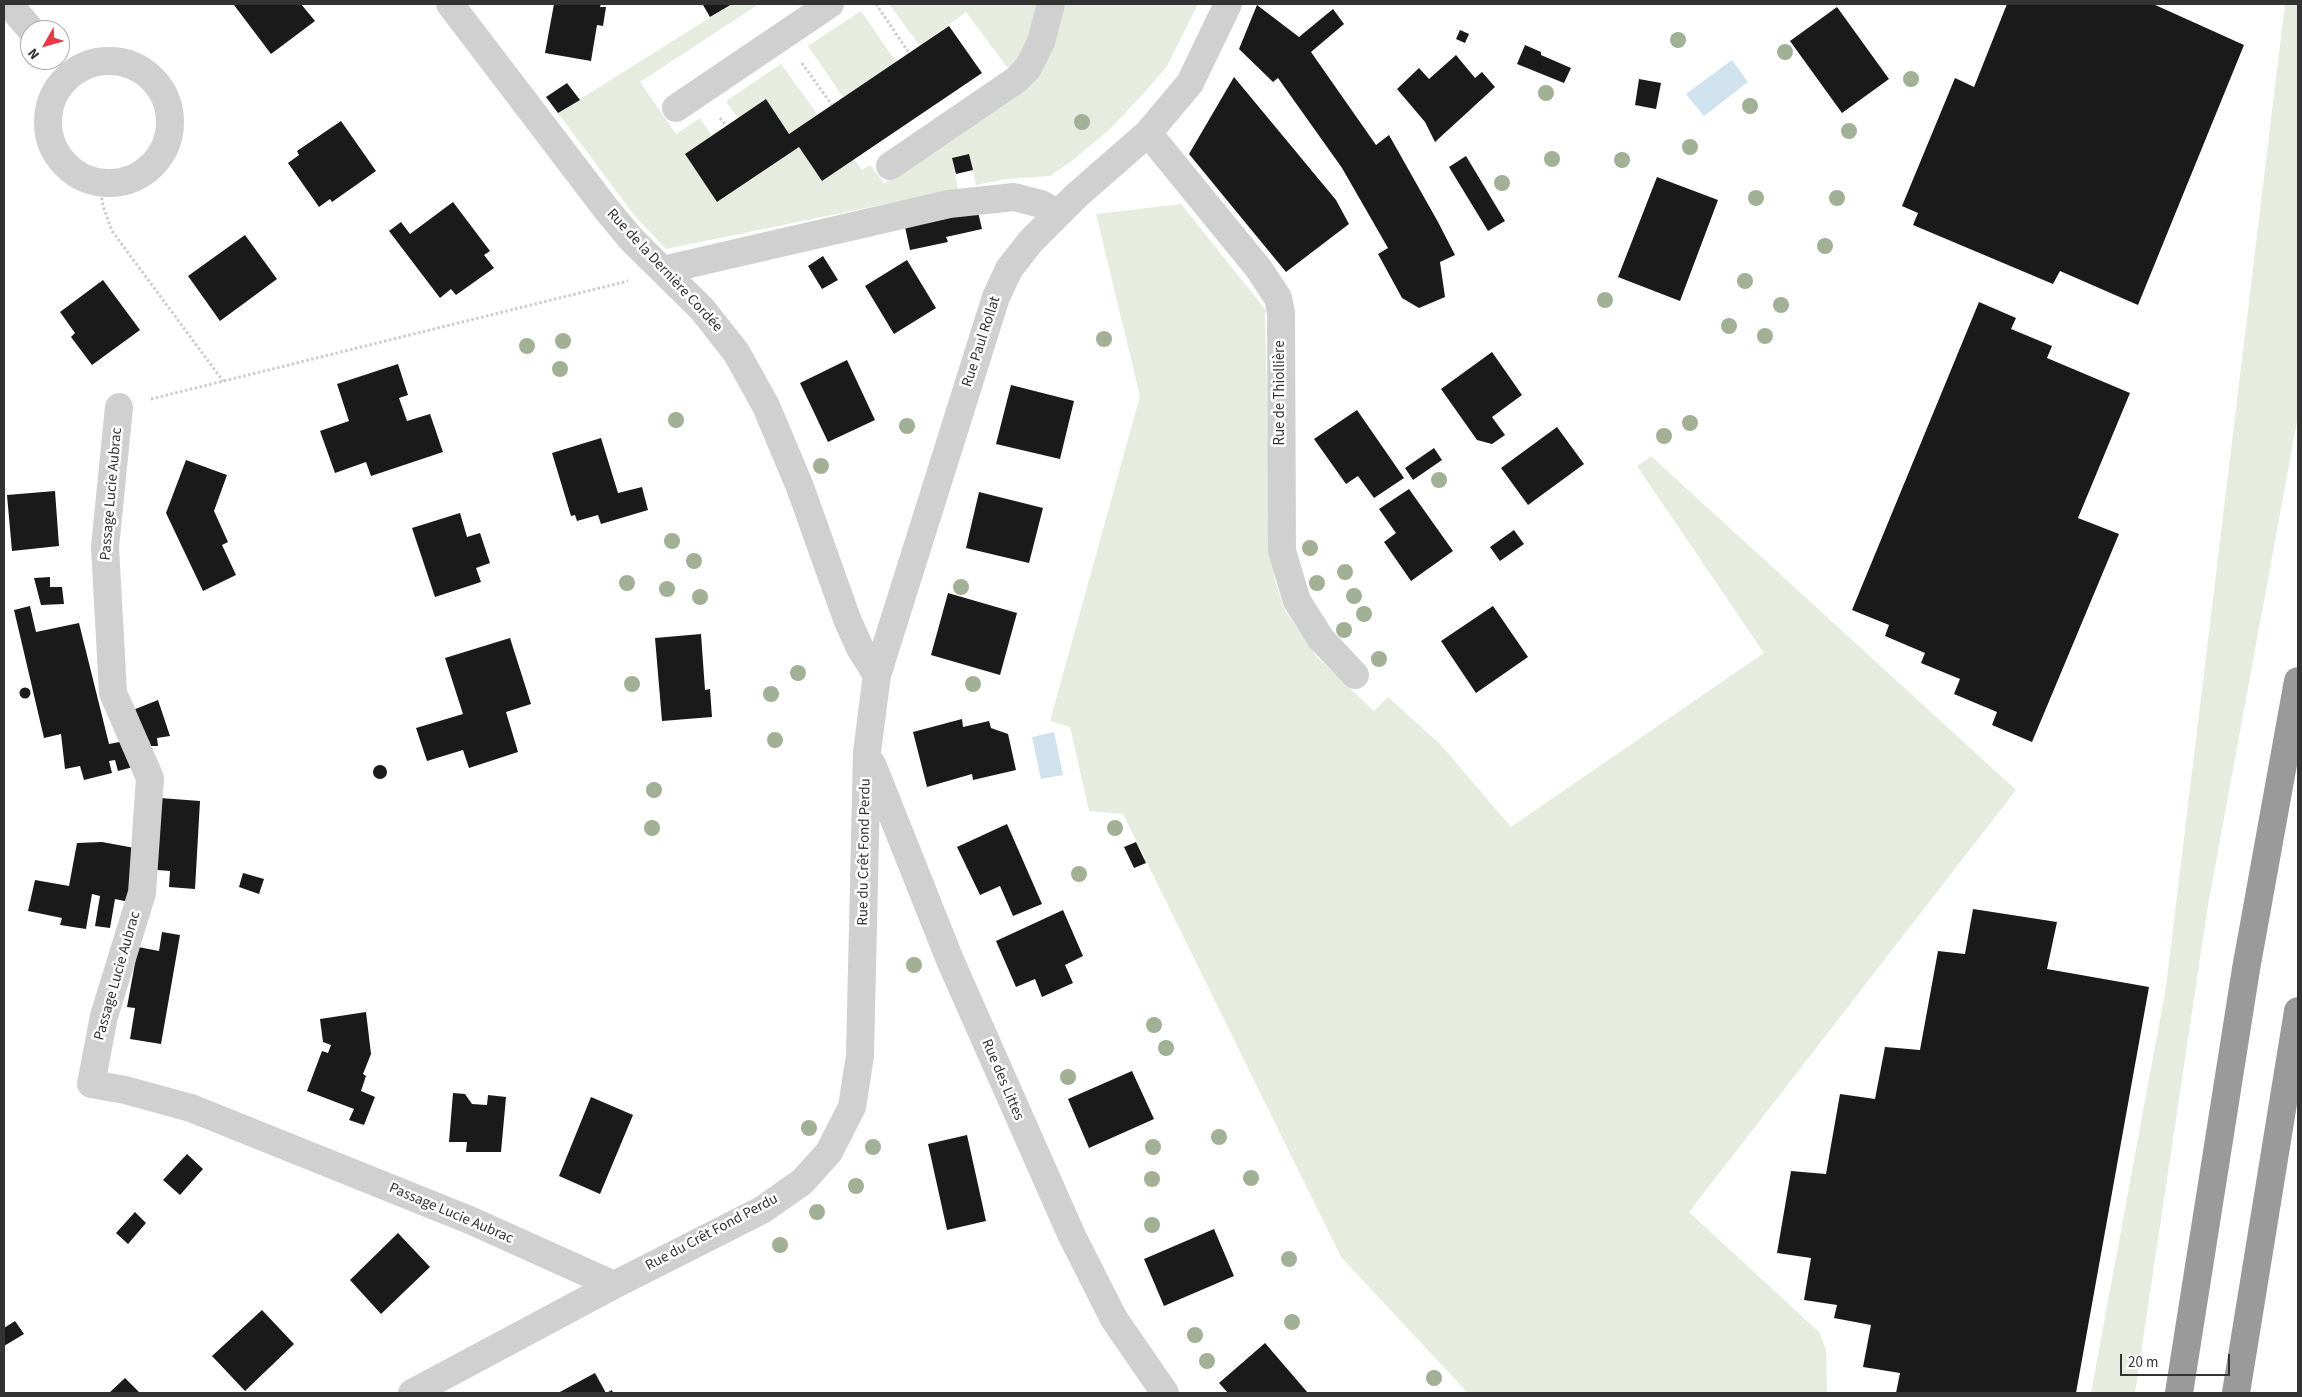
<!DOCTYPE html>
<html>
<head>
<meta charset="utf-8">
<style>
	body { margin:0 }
	#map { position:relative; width:2302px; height:1397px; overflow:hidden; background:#fff; font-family:"Source Sans 3",sans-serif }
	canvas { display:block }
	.frame { position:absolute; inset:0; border:5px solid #333; pointer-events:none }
	.north { position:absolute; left:20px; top:20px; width:50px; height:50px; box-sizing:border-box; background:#fff; border:1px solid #adadad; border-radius:50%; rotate:232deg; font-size:14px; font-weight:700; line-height:20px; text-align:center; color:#333 }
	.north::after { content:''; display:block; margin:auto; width:18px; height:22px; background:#e63946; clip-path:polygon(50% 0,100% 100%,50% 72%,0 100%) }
	.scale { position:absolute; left:2120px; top:1354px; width:110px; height:22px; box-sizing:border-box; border:2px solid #333; border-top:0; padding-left:6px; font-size:15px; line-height:18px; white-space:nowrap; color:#333; -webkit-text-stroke:4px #fff; paint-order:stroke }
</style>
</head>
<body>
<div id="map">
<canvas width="2302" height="1397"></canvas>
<div class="frame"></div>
<div class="north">N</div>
<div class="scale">20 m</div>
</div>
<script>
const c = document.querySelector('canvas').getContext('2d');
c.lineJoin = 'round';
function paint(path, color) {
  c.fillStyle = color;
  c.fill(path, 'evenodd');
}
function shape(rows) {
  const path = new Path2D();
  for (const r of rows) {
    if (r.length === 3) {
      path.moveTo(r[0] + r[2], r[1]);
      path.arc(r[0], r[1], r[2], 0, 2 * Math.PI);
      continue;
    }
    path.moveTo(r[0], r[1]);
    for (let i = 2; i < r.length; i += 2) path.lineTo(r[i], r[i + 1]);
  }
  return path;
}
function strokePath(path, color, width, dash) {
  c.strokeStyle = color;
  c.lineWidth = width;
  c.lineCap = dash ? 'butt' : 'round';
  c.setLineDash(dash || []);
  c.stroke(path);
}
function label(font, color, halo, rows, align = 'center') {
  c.font = font + ' "Source Sans 3",sans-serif';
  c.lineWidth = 5;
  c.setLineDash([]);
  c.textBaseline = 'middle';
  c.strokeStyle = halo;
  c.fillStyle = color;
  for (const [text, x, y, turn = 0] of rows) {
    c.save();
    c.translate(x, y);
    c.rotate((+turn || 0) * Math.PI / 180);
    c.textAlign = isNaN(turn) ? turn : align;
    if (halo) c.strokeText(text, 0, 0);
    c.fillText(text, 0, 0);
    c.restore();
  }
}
const green = shape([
	[732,4,759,4,640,82,676,134,700,118,712,136,685,154,718,202,799,147,822,181,854,159,862,170,870,165,884,183,1025,87,1066,4,1198,4,1167,66,1144,93,1111,128,1072,161,1050,176,1006,179,976,185,969,154,952,158,958,189,666,249,634,215,558,113],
	[889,4,1036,4,1039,8,1030,39,1016,64,1007,67,966,12,920,46],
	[2285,4,2298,4,2298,416,2208,905,2135,1393,2091,1393,2166,987],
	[861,11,896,62,843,97,808,46],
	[781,64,818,115,789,134,766,99,738,118,726,101],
	[1181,204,1265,309,1270,549,1275,581,1285,610,1317,657,1374,711,1388,697,1441,745,1511,827,1764,653,1637,466,1651,456,2016,790,1689,1212,1820,1333,1826,1350,1827,1393,1468,1393,1341,1257,1123,814,1089,811,1070,727,1050,721,1140,396,1096,214]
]);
const water = shape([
	[1732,60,1748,82,1704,116,1686,94],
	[1054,732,1063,775,1041,779,1032,737]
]);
const building = shape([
	[236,4,301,4,315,21,271,54,234,5],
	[554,4,601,4,600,7,606,7,603,26,597,25,591,61,545,53],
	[705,4,732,4,710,17,703,5],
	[2007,4,2153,4,2244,45,2138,305,2060,271,2053,284,1913,225,1918,213,1902,206,1955,78,1974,87],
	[1257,5,1299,37,1333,9,1344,24,1311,52,1376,145,1389,135,1438,222,1455,255,1440,262,1445,297,1419,308,1402,298,1378,254,1388,248,1342,168,1278,78,1273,82,1239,49],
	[1837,7,1889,79,1842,113,1790,41],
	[949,26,982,73,822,181,799,147,717,202,685,154,766,99,789,134],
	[1460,30,1469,34,1465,43,1456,39],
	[1525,45,1541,52,1541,55,1571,68,1564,83,1517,64],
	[1456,55,1475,78,1482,72,1495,87,1435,142,1425,122,1397,89,1419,68,1429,79],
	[1234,77,1336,200,1349,224,1286,272,1189,154],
	[1639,79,1661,83,1656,109,1635,105],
	[567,83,580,100,558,113,546,97],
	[341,121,376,171,332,202,330,199,319,207,288,163,299,155,297,151],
	[969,154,973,170,956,174,952,158],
	[1466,156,1505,221,1488,231,1449,167],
	[1657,177,1718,200,1680,301,1618,277],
	[453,202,490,251,484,255,494,268,456,295,451,289,440,298,389,231,401,222,410,234],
	[978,212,982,229,946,237,948,242,910,250,905,227],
	[245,235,277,279,220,321,188,276],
	[823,256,838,280,822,289,808,266],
	[907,260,936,308,894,334,865,286],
	[103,280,140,330,92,365,71,337,75,333,60,312],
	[1979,302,2016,318,2011,329,2052,346,2047,358,2130,393,2078,518,2119,534,2032,742,1992,725,1997,712,1954,694,1960,679,1921,663,1925,653,1885,636,1889,625,1852,610],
	[1492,352,1522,395,1492,417,1505,435,1492,444,1477,440,1441,389],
	[847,360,875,420,828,442,800,383],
	[398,364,408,395,399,398,407,421,430,414,443,452,371,476,366,462,335,473,320,431,349,421,337,384],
	[1011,385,1074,401,1060,459,996,444],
	[1357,410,1404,478,1374,498,1358,476,1346,484,1314,439],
	[1557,427,1584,464,1528,505,1501,468],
	[601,438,618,493,642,487,648,510,601,524,598,515,577,521,575,515,571,516,552,453],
	[1434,448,1442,460,1413,480,1405,468],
	[186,460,227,475,214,511,228,542,222,545,236,575,203,591,166,513],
	[1409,489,1453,551,1411,581,1384,542,1396,533,1379,509],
	[55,491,59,546,12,551,7,495],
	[979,492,1043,508,1029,563,966,548],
	[460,513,467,537,480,533,490,563,476,568,481,582,435,597,412,528],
	[1514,530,1524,544,1500,561,1490,547],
	[50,577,50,587,62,587,64,604,41,605,34,578],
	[948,593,1017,613,1000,675,931,655],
	[30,606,36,632,79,623,109,744,130,740,137,766,118,771,115,760,109,761,112,773,84,780,80,766,65,769,61,734,44,738,14,610],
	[1493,606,1528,657,1476,693,1441,641],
	[701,634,705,690,710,689,712,717,662,721,655,638],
	[510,638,531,704,506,712,518,752,469,768,463,750,427,761,416,728,463,714,445,658],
	[25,693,5.5],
	[158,700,170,736,157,738,158,746,150,746,149,740,146,740,133,710],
	[962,719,963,727,989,721,991,728,1008,734,1016,770,973,780,972,774,927,787,913,732],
	[380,772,7],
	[160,798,200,801,195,889,169,887,170,871,157,870],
	[1007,824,1042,904,1013,916,1000,886,980,895,957,847],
	[102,842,140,849,129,902,115,899,110,928,95,926,100,896,92,894,86,929,60,925,62,918,28,911,35,880,69,886,77,843],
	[1136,842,1146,863,1134,868,1124,847],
	[243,873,264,879,259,894,239,887],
	[1973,909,2057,922,2047,969,2149,987,2076,1393,1896,1393,1900,1373,1863,1367,1871,1325,1834,1318,1837,1305,1804,1300,1811,1258,1777,1253,1791,1171,1826,1174,1840,1094,1875,1099,1885,1047,1920,1050,1938,951,1965,954],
	[1063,910,1083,956,1065,965,1073,983,1042,997,1035,979,1016,987,996,941],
	[162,932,180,935,161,1044,130,1039,135,1008,127,1007,138,947,159,951],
	[366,1012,371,1054,363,1074,366,1076,361,1091,375,1097,364,1125,349,1120,354,1109,307,1091,322,1051,328,1053,331,1045,323,1042,320,1019],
	[1132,1071,1154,1119,1089,1148,1068,1099],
	[453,1093,465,1094,472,1104,487,1105,488,1095,506,1097,501,1152,466,1152,467,1142,449,1142],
	[591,1097,633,1115,600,1194,559,1176],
	[967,1135,986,1221,947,1230,928,1144],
	[187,1154,203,1169,180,1195,163,1180],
	[135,1212,146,1223,128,1244,116,1233],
	[1214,1229,1234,1276,1164,1306,1144,1259],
	[398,1233,430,1267,381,1314,350,1280],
	[262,1310,294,1344,245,1391,212,1356],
	[15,1321,24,1334,4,1346,4,1328],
	[1265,1343,1308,1393,1228,1393,1219,1383],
	[595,1373,606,1393,612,1390,613,1393,558,1393],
	[125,1378,140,1393,109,1393]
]);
const path = shape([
	[876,4,909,53],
	[802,63,832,105],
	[720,118,726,126],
	[99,183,103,206,112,231,223,381],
	[151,399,628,281]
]);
const minor = shape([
	[9,4,31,30],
	[450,4,607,210,632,240,702,309,736,352,766,406,800,487,847,619,860,648,877,675],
	[109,122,61],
	[676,108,830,4],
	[1148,133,1259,269,1278,298,1281,313,1282,551,1297,601,1321,639,1355,675],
	[890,166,1016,80,1028,68,1041,42,1051,4],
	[663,270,949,204,1014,197,1041,204,1057,213],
	[119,407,105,547,113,693,150,778,142,893,104,1016,91,1084,125,1090,191,1108,472,1221,614,1285],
	[872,764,950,960,1072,1236,1114,1319,1165,1393],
	[412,1393,614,1285,762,1210,802,1182,829,1152,852,1107,860,1056,867,752,877,675,996,297,1009,269,1031,241,1076,196,1148,133,1190,83,1228,4]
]);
const highway = shape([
	[2179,1393,2246,969,2298,681],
	[2236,1393,2298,1011]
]);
const trees = [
	[1678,40],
	[1785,52],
	[1911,79],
	[1546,93],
	[1750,106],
	[1082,122],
	[1849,131],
	[1690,147],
	[1552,159],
	[1622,160],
	[1502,183],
	[1756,198],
	[1837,198],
	[1825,246],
	[1745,281],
	[1605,300],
	[1781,305],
	[1729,326],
	[1765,336],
	[1104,339],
	[563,341],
	[527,346],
	[560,369],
	[676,420],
	[1690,423],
	[907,426],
	[1664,436],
	[821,466],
	[1439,480],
	[672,541],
	[1310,548],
	[694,561],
	[1345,572],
	[627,583],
	[1317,583],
	[961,587],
	[667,589],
	[1354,596],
	[700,597],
	[1364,614],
	[1344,630],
	[1379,659],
	[798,673],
	[632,684],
	[973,684],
	[771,694],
	[775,740],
	[654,790],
	[652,828],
	[1115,828],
	[1079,874],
	[914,965],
	[1154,1025],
	[1166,1048],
	[1068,1077],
	[809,1128],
	[1219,1137],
	[873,1147],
	[1153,1147],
	[1251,1178],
	[1152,1179],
	[856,1186],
	[817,1212],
	[1152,1225],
	[780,1245],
	[1289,1259],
	[1292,1322],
	[1195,1335],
	[1207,1361],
	[1434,1378]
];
const streetNames = [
	["Rue de la Dernière Cordée",664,271,47],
	["Rue Paul Rollat",982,342,-72],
	["Rue de Thiollière",1281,393,-90],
	["Passage Lucie Aubrac",112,494,-85],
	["Rue du Crêt Fond Perdu",865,852,-89],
	["Passage Lucie Aubrac",118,976,-74],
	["Rue des Littes",1002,1080,67],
	["Passage Lucie Aubrac",451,1214,23],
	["Rue du Crêt Fond Perdu",712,1233,-28]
];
paint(green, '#e6ecdf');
paint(water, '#cfe2ee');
paint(building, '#1a1a1a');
strokePath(path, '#cdcdcd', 3, [2.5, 2.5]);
strokePath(minor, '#d0d0d0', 28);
strokePath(highway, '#9a9a9a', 28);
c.fillStyle = '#a2b095';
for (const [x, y] of trees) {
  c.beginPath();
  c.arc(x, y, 8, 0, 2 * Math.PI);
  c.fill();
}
label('15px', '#333', '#fff', streetNames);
</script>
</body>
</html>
